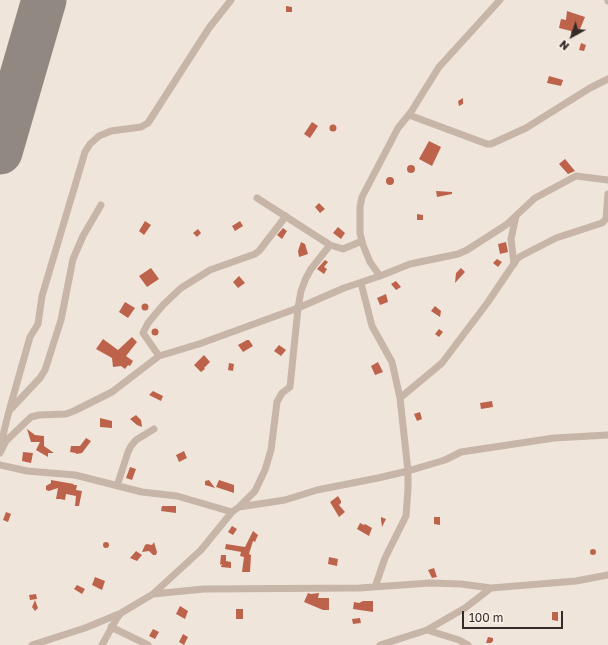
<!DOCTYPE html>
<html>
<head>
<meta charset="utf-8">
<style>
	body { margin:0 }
	#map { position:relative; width:608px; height:645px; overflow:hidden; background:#f0e5db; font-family:"Golos Text",sans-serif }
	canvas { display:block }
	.north { position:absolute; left:552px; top:16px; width:40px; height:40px; -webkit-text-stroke:3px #f8f0e7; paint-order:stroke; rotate:220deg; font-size:11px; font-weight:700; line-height:16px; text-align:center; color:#342b28 }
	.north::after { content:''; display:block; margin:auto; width:14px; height:18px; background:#342b28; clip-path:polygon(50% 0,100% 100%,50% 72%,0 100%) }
	.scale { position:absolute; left:462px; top:611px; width:101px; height:18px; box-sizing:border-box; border:2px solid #342b28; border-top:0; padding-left:5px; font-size:12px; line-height:14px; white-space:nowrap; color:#342b28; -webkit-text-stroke:3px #f8f0e7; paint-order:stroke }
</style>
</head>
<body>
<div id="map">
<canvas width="608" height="645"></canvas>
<div class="north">N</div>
<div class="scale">100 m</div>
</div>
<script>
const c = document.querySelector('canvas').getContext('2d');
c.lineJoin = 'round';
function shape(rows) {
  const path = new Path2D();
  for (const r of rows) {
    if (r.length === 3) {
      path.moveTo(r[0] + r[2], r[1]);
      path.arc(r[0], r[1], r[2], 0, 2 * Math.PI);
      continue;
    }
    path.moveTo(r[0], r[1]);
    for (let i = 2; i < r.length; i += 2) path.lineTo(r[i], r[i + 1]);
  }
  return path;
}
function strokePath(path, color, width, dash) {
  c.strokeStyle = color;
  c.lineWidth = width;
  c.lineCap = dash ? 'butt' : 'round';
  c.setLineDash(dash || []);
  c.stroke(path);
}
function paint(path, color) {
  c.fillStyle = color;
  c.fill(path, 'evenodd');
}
const runway = shape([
	[0,152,44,0]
]);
const building = shape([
	[286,6,292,7,292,12,286,12],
	[567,11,585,17,578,34,571,33,571,31,559,28,561,19,566,20],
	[581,43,586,45,584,51,579,50],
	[549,76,563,80,561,86,547,83],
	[463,98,463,104,459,106,458,101],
	[312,122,318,126,310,138,304,134],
	[333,128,3.5],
	[429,141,441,147,432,166,419,159],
	[565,159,575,171,568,174,559,164],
	[411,169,4],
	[390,181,4],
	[436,191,452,192,452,194,437,197],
	[319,203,325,209,320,213,315,207],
	[417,214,423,215,423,220,417,220],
	[145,221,151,225,144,235,139,231],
	[240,221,243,226,235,231,232,226],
	[338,227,345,233,341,239,333,233],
	[283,228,287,231,282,239,277,235],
	[198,229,201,233,197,237,193,233],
	[301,242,305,244,308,254,299,257,298,251],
	[506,242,508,252,500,254,498,244],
	[497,259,502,262,498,267,493,263],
	[325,260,328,262,324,267,327,269,324,274,317,269],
	[151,268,159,279,147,287,139,276],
	[461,268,465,272,455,283,456,273],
	[239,276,245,283,238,288,233,282],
	[396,281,401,287,396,290,391,284],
	[386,294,388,302,380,305,377,298],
	[125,302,135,308,128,318,119,312],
	[145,307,3.5],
	[435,306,441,311,440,317,431,311],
	[155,332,3.5],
	[439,329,443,332,439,337,435,334],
	[132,337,137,342,126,356,133,361,130,366,128,365,125,369,121,366,113,367,112,358,96,349,103,339,118,350],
	[247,340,249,340,253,346,243,352,238,345],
	[279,345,286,350,281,356,274,351],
	[204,355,210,362,204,368,205,369,201,372,194,365],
	[378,362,383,372,375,375,371,366],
	[229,363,234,364,233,371,228,370],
	[153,391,163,396,161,401,149,395],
	[492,401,493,407,481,409,480,403],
	[420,412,422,419,417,421,414,414],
	[136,415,141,420,142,427,137,425,130,419],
	[100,418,112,421,112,428,100,427],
	[27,429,35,435,44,436,44,446,54,453,48,453,48,457,36,450,40,442,31,442],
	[86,438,91,441,82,453,76,454,76,453,70,452,71,446,80,446],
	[184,451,187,458,179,462,176,455],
	[23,452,33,453,31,463,22,461],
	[130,467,136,469,132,480,126,478],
	[51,480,74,484,73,485,77,485,76,490,82,491,79,506,75,506,76,496,66,494,65,500,60,499,56,499,58,488,49,491,46,490,46,486,51,483],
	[209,480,215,488,205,485,205,481],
	[219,480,234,485,234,493,216,487],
	[338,496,341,501,341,503,339,505,345,512,339,517,330,502],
	[162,506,176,506,176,513,161,511],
	[6,512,11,514,8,522,3,520],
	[381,517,386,519,382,527,381,520],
	[434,517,440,517,440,525,434,524],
	[360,523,364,525,365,524,372,528,369,536,357,529],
	[232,526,237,529,233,535,228,532],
	[253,531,258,535,255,542,253,541,249,554,251,555,250,572,242,572,244,557,240,556,241,552,225,549,226,544,245,547],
	[106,545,3],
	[154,542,157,552,156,555,153,555,149,551,142,552,145,545,147,544,152,545],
	[593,552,3],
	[136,551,142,555,137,561,130,558],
	[221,555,226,555,226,561,231,562,231,568,221,567,222,564,220,565],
	[329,557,338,559,337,566,328,564],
	[434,568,437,577,432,578,428,570],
	[95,577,105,581,102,590,92,585],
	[77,585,85,589,82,594,74,589],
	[308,593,311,594,319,593,318,598,329,598,329,610,323,610,304,602],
	[36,594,37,599,30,600,29,595],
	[35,600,38,608,35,611,32,607],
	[363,601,373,601,373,612,353,609,354,602,359,603],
	[180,606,188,611,185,619,176,614],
	[236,609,243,609,243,619,236,619],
	[552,612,558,612,558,621,552,620],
	[360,618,361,623,353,624,352,619],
	[153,629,159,632,155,639,149,636],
	[183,634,188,637,184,645,179,642],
	[488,637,493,638,493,641,491,643,486,643]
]);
const minor = shape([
	[608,0,608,1],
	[409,115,487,144,491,144,526,128,590,88,608,79],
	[257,198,330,245,343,249,362,241],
	[514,264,511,239,516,216],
	[380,276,370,262,363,245,360,233,360,207,362,197,398,128,411,112,439,67,500,0],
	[361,283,372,326,392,362,400,398,408,471,408,489,406,516,385,558,375,587],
	[159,356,143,333,148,323,163,305,181,288,210,270,255,254,259,251,286,216],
	[400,398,442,363,488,302,517,259,521,256,556,238,602,223,606,219,608,194],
	[9,411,30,337,38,324,42,296,85,152,90,144,99,136,111,131,141,127,148,123,209,28,231,0],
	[2,445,4,431,9,411,40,378,45,370,61,320,73,259,83,236,101,205],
	[0,453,6,441,31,417,39,415,66,414,74,411,112,392,159,356,199,344,298,308,344,288,380,276,410,264,458,254,467,250,506,225,535,198,576,176,608,180],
	[0,465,27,471,75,475,142,492,177,496,232,512],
	[117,486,128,452,131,446,136,440,154,429],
	[239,507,255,491,265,470,271,450,277,402,282,393,290,387,298,308,301,291,306,278,311,269,330,245],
	[491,588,576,581,608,575],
	[153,594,201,550,232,512,239,507,285,500,317,490,378,478,408,471,445,460,461,452,554,438,608,435],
	[111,627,148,645],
	[427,630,459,640,468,645],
	[32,645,85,628,119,614],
	[102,645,117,618,121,613,153,594,204,589,359,588,430,583,461,584,491,588,465,608,427,630,380,645]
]);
strokePath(runway, '#928882', 45);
paint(building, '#be634b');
strokePath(minor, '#c7b5a8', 7);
</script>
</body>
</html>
